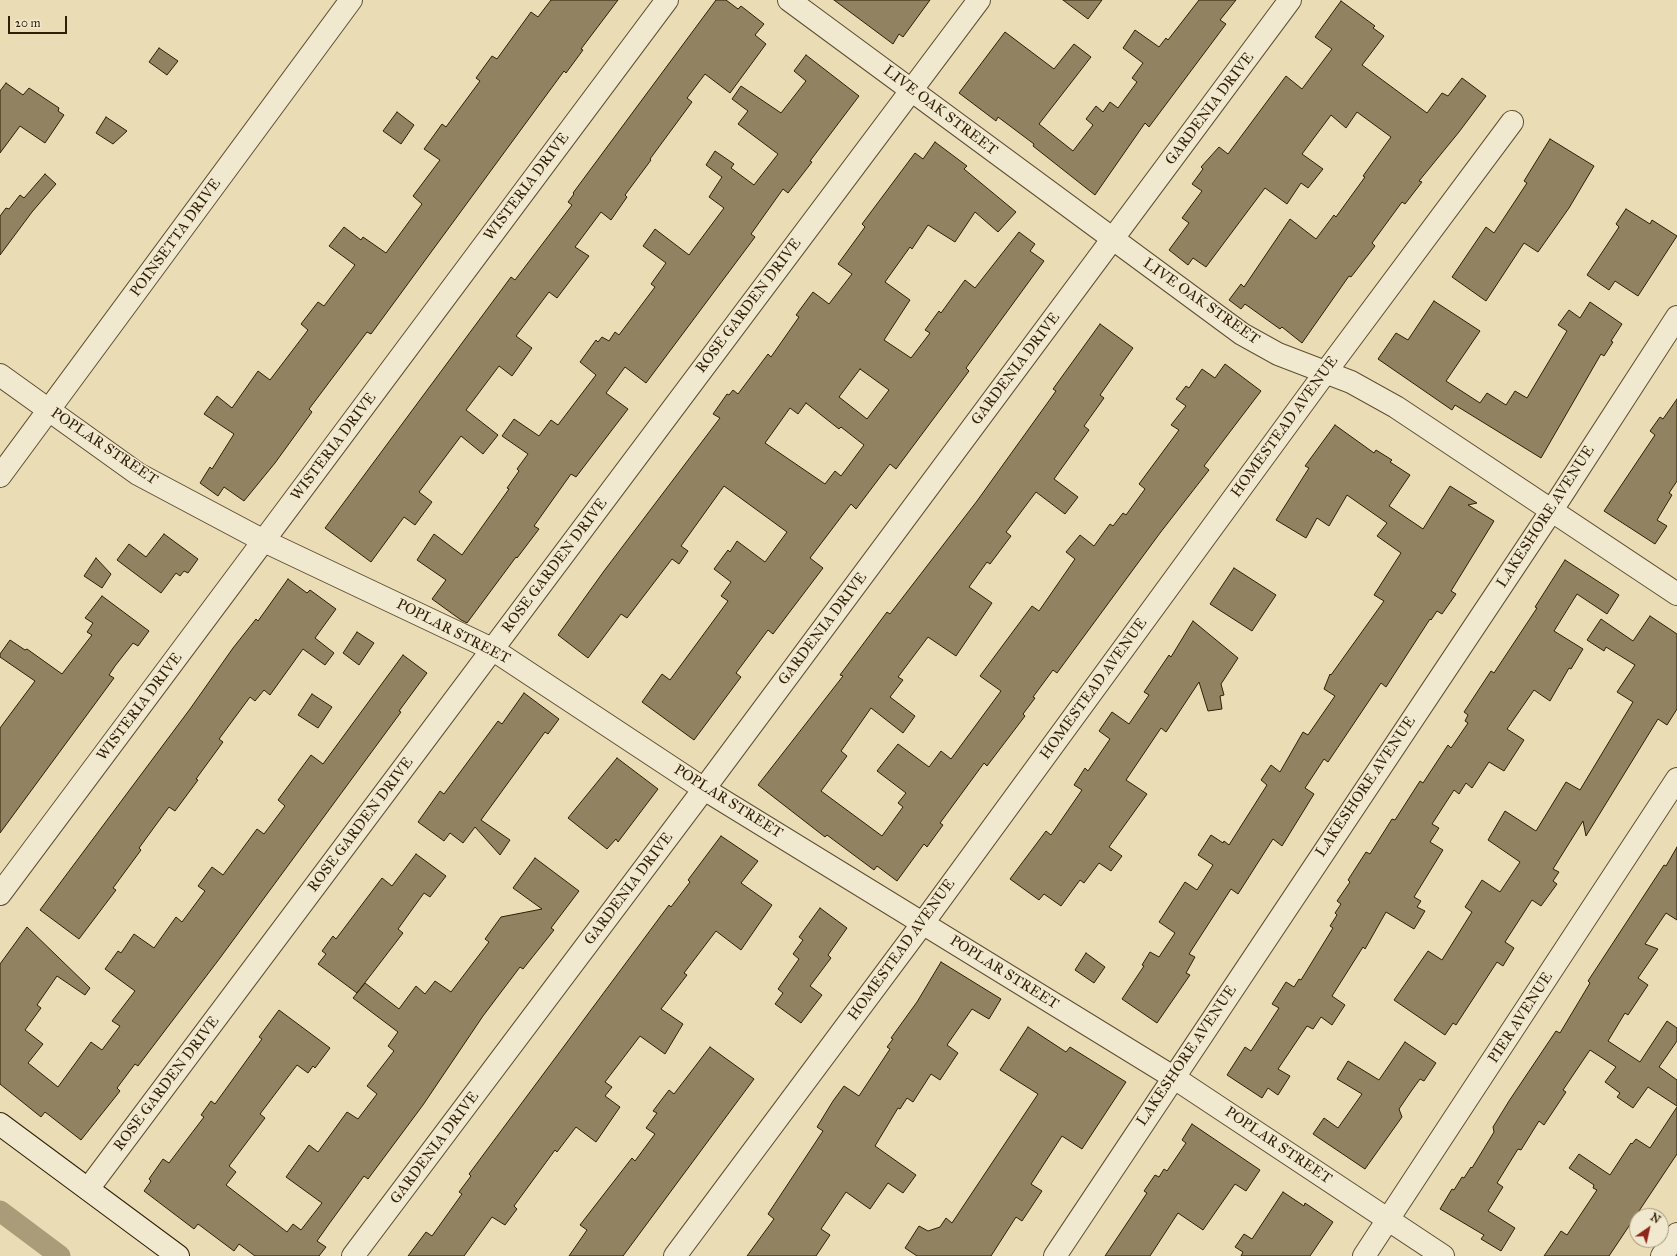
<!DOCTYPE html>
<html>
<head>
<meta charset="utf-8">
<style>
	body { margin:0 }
	#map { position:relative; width:1677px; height:1256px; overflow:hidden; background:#eaddb5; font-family:"IM FELL Great Primer",serif }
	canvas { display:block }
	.north { position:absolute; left:1629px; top:1208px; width:40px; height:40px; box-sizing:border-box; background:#f1e9cf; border:1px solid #a4987e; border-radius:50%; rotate:34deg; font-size:11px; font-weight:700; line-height:16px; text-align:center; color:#311f05 }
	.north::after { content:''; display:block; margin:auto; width:14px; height:18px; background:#8f2418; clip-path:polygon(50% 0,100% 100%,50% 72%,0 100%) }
	.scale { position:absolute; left:8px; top:16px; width:59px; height:18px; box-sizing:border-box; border:2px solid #311f05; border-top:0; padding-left:5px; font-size:12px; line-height:14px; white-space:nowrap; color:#311f05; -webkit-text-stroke:3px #f1e9cf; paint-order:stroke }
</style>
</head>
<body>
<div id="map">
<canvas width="1677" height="1256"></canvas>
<div class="north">N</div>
<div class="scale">20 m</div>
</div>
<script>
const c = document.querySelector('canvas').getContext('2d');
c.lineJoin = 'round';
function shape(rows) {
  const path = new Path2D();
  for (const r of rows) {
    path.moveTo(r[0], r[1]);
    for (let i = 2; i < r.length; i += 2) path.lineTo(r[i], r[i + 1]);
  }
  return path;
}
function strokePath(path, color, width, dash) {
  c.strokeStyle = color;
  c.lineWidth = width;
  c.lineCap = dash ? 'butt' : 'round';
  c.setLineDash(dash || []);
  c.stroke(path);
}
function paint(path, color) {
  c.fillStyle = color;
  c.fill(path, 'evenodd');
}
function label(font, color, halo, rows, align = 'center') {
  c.font = font + ' "IM FELL Great Primer",serif';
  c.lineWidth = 3;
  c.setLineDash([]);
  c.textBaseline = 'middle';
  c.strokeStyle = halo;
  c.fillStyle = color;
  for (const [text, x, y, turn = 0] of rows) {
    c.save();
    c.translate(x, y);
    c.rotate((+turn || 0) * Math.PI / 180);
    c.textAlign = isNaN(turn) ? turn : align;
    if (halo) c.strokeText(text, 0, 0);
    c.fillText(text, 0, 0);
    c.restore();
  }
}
const canal = shape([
	[0,1211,60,1256]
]);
const building = shape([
	[551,0,618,0,581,49,583,50,566,73,564,71,371,334,367,332,309,409,312,412,275,463,244,501,224,487,218,496,200,483,210,467,212,469,234,434,204,414,217,396,232,408,258,371,270,380,308,330,301,324,318,302,324,306,355,265,329,246,344,227,361,240,363,237,386,253,422,204,413,196,440,160,424,149,442,124,446,127,480,81,476,78,492,56,497,59,531,12,538,17,551,0],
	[716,0,726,0,738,9,741,6,764,24,755,35,766,44,730,93,705,74,687,98,692,102,650,159,651,160,625,195,627,197,611,220,601,212,575,247,589,256,557,298,549,292,516,336,532,348,512,376,499,366,466,410,498,435,483,454,461,436,419,492,432,502,415,525,404,517,371,562,325,528,511,277,515,280,572,205,568,202,574,194,573,193,716,0],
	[834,0,930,0,903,37,899,34,893,44,834,0],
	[1063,0,1102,0,1088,19,1063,0],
	[1199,0,1236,0,1220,20,1226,24,1149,127,1145,123,1095,195,1033,146,1034,144,998,117,996,121,959,93,1005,32,1054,69,1074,44,1091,57,1039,124,1073,151,1093,125,1086,119,1096,106,1103,112,1110,102,1118,108,1137,82,1132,78,1143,63,1123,48,1135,30,1159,47,1166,38,1168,40,1199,0],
	[1341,1,1375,26,1373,28,1384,36,1362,65,1427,113,1442,93,1448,96,1462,78,1486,96,1459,132,1419,181,1422,182,1405,204,1402,202,1372,243,1375,246,1351,277,1349,276,1302,343,1282,327,1280,329,1245,304,1241,309,1229,300,1241,284,1244,287,1290,219,1316,239,1334,215,1336,217,1365,177,1363,176,1391,137,1357,112,1346,128,1331,115,1302,154,1323,169,1308,188,1301,183,1287,204,1265,188,1206,267,1193,258,1188,265,1169,250,1189,223,1182,218,1202,191,1192,184,1203,169,1201,167,1219,147,1228,154,1286,76,1302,89,1332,49,1315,37,1341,1],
	[159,48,178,61,167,75,149,62,159,48],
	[806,55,859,96,810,161,812,162,788,193,783,189,751,234,755,237,646,383,625,367,606,393,628,409,576,477,571,474,534,526,539,529,517,558,516,557,467,623,461,620,432,599,446,580,417,560,434,534,462,555,509,489,507,488,519,471,517,469,528,454,502,436,514,419,539,436,551,420,558,425,596,375,580,362,596,340,598,342,602,337,609,341,615,332,619,335,655,287,651,284,666,263,643,246,655,229,689,255,724,208,709,197,722,177,706,165,715,151,734,164,731,168,754,185,778,154,738,124,748,111,732,99,741,86,781,113,806,81,794,71,806,55],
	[6,83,23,95,29,88,59,108,58,111,64,115,45,143,20,126,0,153,0,91,6,83],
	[397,112,414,125,401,144,383,131,397,112],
	[106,117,127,131,113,144,96,133,106,117],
	[1550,139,1594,166,1569,208,1538,252,1524,243,1486,301,1452,277,1486,227,1494,233,1527,183,1524,181,1550,139],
	[935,142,967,166,964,169,1016,212,998,232,975,212,955,242,928,225,912,249,910,247,885,282,910,300,884,340,911,358,930,333,925,330,939,311,941,313,965,280,975,288,1019,232,1035,244,1030,251,1044,261,966,368,969,371,896,469,890,464,856,509,851,504,810,558,823,568,773,634,768,630,736,673,741,677,694,740,642,702,662,674,670,680,728,601,721,596,731,582,714,569,728,550,730,552,737,541,765,562,787,532,724,486,681,546,688,551,679,564,672,559,627,618,621,614,588,658,558,635,604,571,720,418,713,414,727,394,729,395,733,390,738,394,768,354,771,357,799,317,796,315,813,292,829,304,852,274,838,264,865,227,862,224,915,153,923,159,935,142],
	[860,369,889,390,867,419,839,397,860,369],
	[806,403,839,429,841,427,864,445,841,476,835,471,825,484,765,443,790,408,798,414,806,403],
	[45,174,56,184,32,212,0,255,0,216,6,208,9,209,20,195,24,198,45,174],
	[1626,209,1650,224,1652,220,1677,236,1638,296,1615,281,1609,290,1587,275,1619,227,1616,224,1626,209],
	[1434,301,1480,331,1446,381,1480,403,1487,393,1506,405,1515,391,1527,398,1567,331,1558,325,1569,310,1580,318,1590,302,1622,324,1611,341,1613,342,1604,356,1601,354,1541,458,1455,405,1452,410,1378,359,1396,333,1408,340,1434,301],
	[1100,324,1133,348,1100,395,1104,398,1084,426,1089,430,1054,479,1078,497,1065,514,1036,492,1006,532,1011,536,990,564,987,562,969,587,992,603,956,656,928,637,898,677,903,680,890,697,915,716,903,733,871,708,841,751,847,756,821,791,882,836,903,807,898,803,906,793,877,771,898,744,929,767,941,751,951,759,1001,691,980,676,1032,606,1039,611,1075,559,1066,552,1080,535,1094,546,1110,524,1113,526,1123,513,1126,515,1145,489,1139,484,1179,430,1171,425,1186,406,1176,399,1186,386,1189,388,1202,369,1215,378,1225,364,1261,391,1204,466,1209,470,1160,533,1057,673,1053,670,1033,697,1035,698,1023,714,1025,716,987,766,984,763,940,823,943,825,927,847,924,844,897,881,877,866,874,870,827,835,825,837,758,785,843,676,840,675,887,612,890,614,977,501,1056,391,1053,389,1100,324],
	[1677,399,1677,481,1669,493,1672,495,1657,520,1667,526,1655,544,1604,511,1655,435,1650,431,1660,417,1663,419,1677,399],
	[1335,425,1374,453,1376,450,1392,460,1390,462,1410,475,1389,506,1423,529,1450,486,1477,503,1468,505,1494,521,1451,591,1456,594,1442,614,1437,611,1431,620,1430,619,1386,687,1381,683,1328,762,1324,759,1305,788,1314,794,1282,846,1273,839,1238,894,1231,889,1189,954,1195,957,1186,973,1190,975,1157,1023,1122,999,1144,966,1142,965,1150,952,1159,957,1175,933,1159,922,1185,882,1197,890,1213,865,1198,855,1211,835,1223,843,1224,841,1229,845,1267,785,1261,780,1271,765,1280,772,1303,732,1308,735,1335,696,1324,689,1330,674,1331,675,1384,601,1374,595,1401,553,1377,536,1387,523,1347,495,1329,526,1317,518,1306,538,1276,520,1309,468,1305,466,1335,425],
	[164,534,198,559,188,573,184,571,180,576,176,573,161,593,117,560,129,544,146,557,164,534],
	[96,558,111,574,102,588,84,576,96,558],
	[1565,560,1619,595,1607,614,1577,594,1554,631,1583,649,1571,669,1569,668,1550,701,1534,690,1507,729,1524,740,1504,771,1489,762,1472,788,1466,783,1459,794,1454,790,1432,824,1439,828,1430,842,1443,850,1414,897,1421,901,1417,907,1425,911,1414,929,1386,912,1365,949,1363,947,1332,996,1345,1005,1332,1025,1321,1017,1313,1029,1307,1026,1278,1069,1290,1076,1278,1095,1268,1088,1262,1098,1227,1075,1245,1047,1251,1051,1279,1008,1272,1004,1286,982,1294,987,1299,979,1301,980,1333,928,1330,926,1337,915,1335,913,1341,904,1337,901,1350,882,1348,880,1366,852,1370,854,1392,819,1395,820,1420,781,1423,783,1448,745,1451,748,1468,723,1465,721,1468,715,1464,712,1491,671,1494,673,1537,608,1535,607,1565,560],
	[1234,568,1276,595,1252,631,1210,604,1234,568],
	[288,579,307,593,310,590,336,609,315,638,334,653,325,665,303,649,270,695,264,690,255,701,250,697,219,739,223,742,196,779,198,780,175,811,169,807,139,848,141,850,113,888,116,890,79,939,40,910,190,709,233,648,256,619,258,621,288,579],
	[102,596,149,631,138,646,133,643,115,666,109,675,114,678,0,833,0,728,35,681,0,657,0,654,10,640,25,650,27,649,62,674,92,635,87,632,93,623,85,618,102,596],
	[1650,616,1677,634,1677,709,1667,725,1658,719,1586,836,1583,821,1553,869,1559,872,1553,881,1557,884,1541,906,1532,900,1505,942,1514,948,1503,966,1497,962,1456,1025,1453,1023,1445,1035,1394,1000,1428,951,1442,960,1472,912,1465,907,1482,880,1500,892,1520,862,1488,840,1505,811,1536,831,1566,782,1580,790,1633,702,1617,692,1635,665,1606,647,1604,651,1587,640,1601,619,1633,641,1650,616],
	[1193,621,1238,658,1221,684,1224,695,1220,696,1222,709,1208,711,1199,682,1166,732,1161,728,1126,780,1147,794,1109,847,1122,856,1111,871,1099,863,1084,883,1080,880,1061,906,1044,894,1039,900,1010,879,1046,831,1051,835,1082,790,1074,785,1085,768,1088,771,1110,739,1099,731,1112,712,1129,724,1149,695,1144,692,1169,655,1171,657,1193,621],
	[357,632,374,643,359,665,343,653,357,632],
	[403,655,427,673,399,711,401,712,220,958,138,1066,135,1064,117,1088,120,1091,81,1140,45,1112,41,1117,0,1084,0,964,27,927,90,988,85,995,57,976,37,1005,41,1008,25,1030,43,1044,28,1063,58,1087,91,1042,102,1050,120,1026,112,1021,135,991,105,969,118,951,121,953,134,934,154,948,176,917,182,922,205,891,198,886,212,867,223,875,257,829,264,834,285,806,278,800,311,755,323,764,403,655],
	[524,693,559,719,548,734,545,732,481,820,510,840,500,855,475,827,463,843,450,833,444,841,418,822,440,791,444,794,498,721,502,724,524,693],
	[312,694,332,707,318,728,298,715,312,694],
	[617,758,658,789,618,842,616,839,607,849,568,818,617,758],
	[721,836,758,861,741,883,772,905,741,950,716,931,684,973,687,975,661,1009,683,1024,665,1054,640,1036,605,1082,612,1087,605,1096,620,1107,596,1142,576,1127,557,1152,555,1150,514,1206,517,1209,505,1225,492,1217,464,1256,408,1256,426,1232,432,1236,462,1194,459,1192,471,1176,469,1174,669,905,671,907,690,882,688,880,721,836],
	[1677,847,1677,920,1666,913,1645,944,1658,949,1638,978,1648,985,1628,1015,1625,1013,1608,1041,1640,1062,1667,1021,1677,1028,1677,1041,1659,1067,1677,1080,1677,1106,1648,1087,1633,1108,1617,1097,1620,1093,1605,1082,1616,1067,1590,1050,1563,1090,1566,1092,1544,1125,1539,1121,1521,1150,1518,1149,1497,1183,1503,1187,1488,1211,1515,1228,1501,1251,1481,1239,1484,1235,1440,1209,1452,1189,1454,1190,1462,1177,1464,1178,1471,1167,1472,1168,1494,1132,1493,1127,1509,1101,1556,1031,1560,1033,1590,983,1588,981,1664,865,1666,866,1677,847],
	[416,854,446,876,430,897,424,893,398,929,403,933,357,993,318,964,326,954,322,951,333,936,336,939,382,878,392,886,416,854],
	[535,858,579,891,551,928,554,930,523,969,520,967,483,1016,423,1105,368,1179,364,1176,329,1224,317,1241,326,1247,319,1256,255,1256,239,1244,234,1251,198,1224,194,1229,144,1191,151,1181,149,1179,163,1159,169,1163,204,1117,201,1115,211,1101,215,1104,262,1039,259,1037,279,1010,330,1048,315,1068,313,1066,308,1073,297,1065,260,1114,265,1118,229,1166,236,1172,226,1185,287,1232,293,1224,301,1230,322,1203,286,1177,309,1145,318,1152,347,1112,358,1119,377,1094,367,1086,394,1051,388,1046,398,1032,353,998,365,983,399,1009,416,986,425,994,435,981,451,992,489,942,485,939,501,917,542,909,513,888,535,858],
	[820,908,847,928,828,955,831,958,810,986,822,995,801,1023,775,1004,783,993,778,989,799,959,793,954,803,940,799,937,820,908],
	[1086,953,1105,967,1094,983,1075,970,1086,953],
	[941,962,1001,999,989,1019,972,1009,947,1045,958,1053,940,1080,931,1074,913,1102,907,1098,900,1109,898,1108,875,1146,916,1175,903,1193,888,1183,870,1209,846,1192,821,1229,830,1235,816,1256,747,1256,774,1219,768,1214,823,1131,817,1127,833,1101,844,1086,859,1096,890,1049,887,1047,893,1039,891,1038,917,1002,941,962],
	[1028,1027,1066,1052,1070,1047,1126,1082,1082,1149,1062,1136,1031,1184,1042,1191,1022,1221,1016,1217,991,1256,917,1256,905,1248,919,1226,928,1231,940,1227,946,1218,952,1223,1038,1094,1000,1070,1028,1027],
	[1405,1042,1436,1063,1424,1081,1420,1079,1412,1090,1399,1109,1402,1117,1365,1169,1313,1134,1324,1118,1338,1128,1362,1094,1337,1079,1348,1061,1379,1080,1405,1042],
	[710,1047,754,1079,623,1256,569,1256,587,1230,580,1225,632,1158,635,1161,655,1134,646,1128,657,1113,653,1111,669,1090,674,1094,710,1047],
	[1677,1107,1677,1154,1609,1256,1544,1256,1561,1231,1567,1235,1597,1190,1593,1188,1594,1185,1569,1168,1579,1154,1610,1175,1631,1143,1632,1144,1636,1139,1650,1148,1677,1107],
	[1192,1124,1260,1170,1246,1191,1235,1184,1203,1230,1178,1213,1150,1256,1105,1256,1147,1193,1144,1191,1155,1175,1159,1177,1164,1169,1167,1171,1186,1143,1182,1140,1192,1124],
	[1283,1192,1304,1206,1305,1203,1333,1222,1310,1256,1241,1256,1243,1252,1235,1247,1244,1234,1252,1239,1283,1192]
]);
const minor = shape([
	[789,0,1242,334,1278,354,1351,382,1396,407,1677,594],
	[0,375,138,474,264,541,492,649,704,789,1173,1077,1443,1256],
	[0,476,351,0],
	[0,894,667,0],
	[88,1189,979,0],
	[353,1256,704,789,1290,0],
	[675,1256,923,923,1325,373,1512,122],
	[1055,1256,1552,510,1677,317],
	[1364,1256,1677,779],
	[1662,1256,1677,1234]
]);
const secondary = shape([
	[0,1124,178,1256]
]);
const streetNames = [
	["GARDENIA DRIVE",1210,109,-53],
	["LIVE OAK STREET",940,111,37],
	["WISTERIA DRIVE",527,187,-53],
	["POINSETTA DRIVE",176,238,-54],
	["LIVE OAK STREET",1201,302,35],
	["ROSE GARDEN DRIVE",749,306,-53],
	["GARDENIA DRIVE",1016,369,-53],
	["HOMESTEAD AVENUE",1285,427,-54],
	["POPLAR STREET",104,447,34],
	["WISTERIA DRIVE",334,447,-53],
	["LAKESHORE AVENUE",1546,517,-57],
	["ROSE GARDEN DRIVE",555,566,-53],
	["GARDENIA DRIVE",823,629,-53],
	["POPLAR STREET",453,632,27],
	["HOMESTEAD AVENUE",1094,689,-54],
	["WISTERIA DRIVE",140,707,-53],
	["LAKESHORE AVENUE",1366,787,-56],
	["POPLAR STREET",728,802,32],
	["ROSE GARDEN DRIVE",361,825,-53],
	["GARDENIA DRIVE",629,889,-53],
	["HOMESTEAD AVENUE",902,950,-54],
	["POPLAR STREET",1004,973,32],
	["PIER AVENUE",1521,1018,-57],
	["LAKESHORE AVENUE",1187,1056,-56],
	["ROSE GARDEN DRIVE",167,1084,-53],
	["POPLAR STREET",1278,1146,34],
	["GARDENIA DRIVE",435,1148,-53]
];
strokePath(canal, '#ab9c79', 21);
paint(building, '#918261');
strokePath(building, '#311f05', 1);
strokePath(minor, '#5f4e31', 24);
strokePath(secondary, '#311f05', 24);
strokePath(minor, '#f1e9cf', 22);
strokePath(secondary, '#f1e9cf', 22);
label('15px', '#311f05', '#f1e9cf', streetNames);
</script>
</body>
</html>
